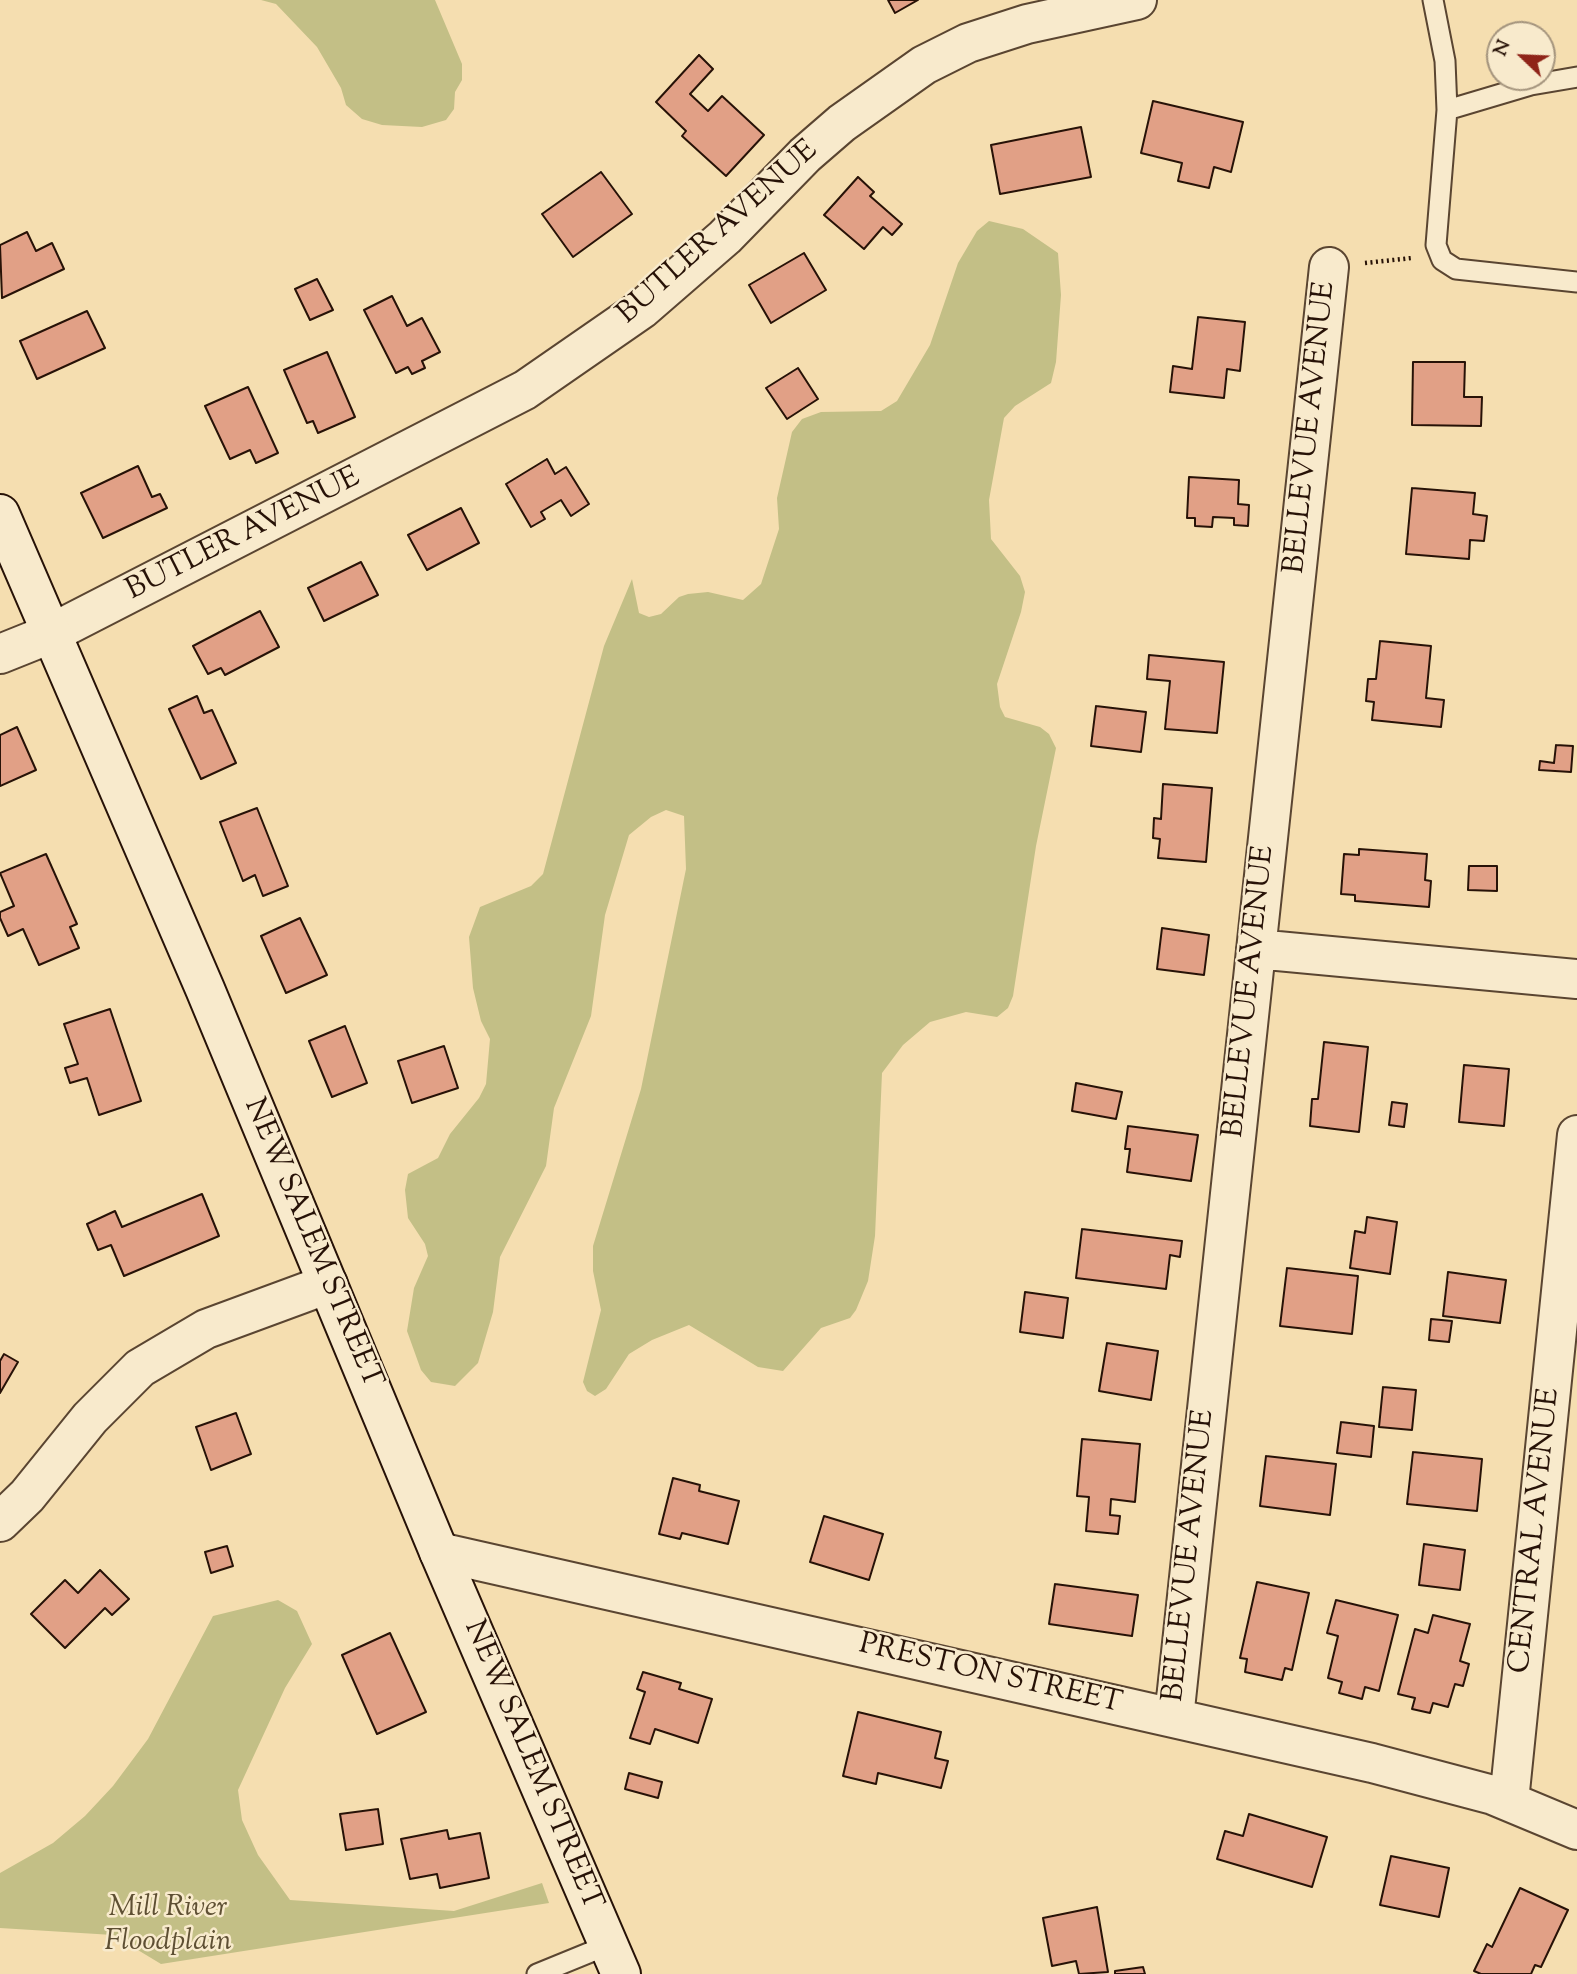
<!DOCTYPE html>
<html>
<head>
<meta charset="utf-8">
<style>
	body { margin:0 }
	#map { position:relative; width:1577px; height:1974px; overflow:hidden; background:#f5deb0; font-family:"Sorts Mill Goudy",serif }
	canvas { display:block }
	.north { position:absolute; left:1486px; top:21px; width:70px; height:70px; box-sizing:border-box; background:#f8eacc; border:2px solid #a4947d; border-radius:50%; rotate:293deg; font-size:19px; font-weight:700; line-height:28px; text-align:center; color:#271207 }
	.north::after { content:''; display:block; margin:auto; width:24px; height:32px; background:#8f2418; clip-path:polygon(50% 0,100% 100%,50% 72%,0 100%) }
</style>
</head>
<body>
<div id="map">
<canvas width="1577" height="1974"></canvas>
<div class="north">N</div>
</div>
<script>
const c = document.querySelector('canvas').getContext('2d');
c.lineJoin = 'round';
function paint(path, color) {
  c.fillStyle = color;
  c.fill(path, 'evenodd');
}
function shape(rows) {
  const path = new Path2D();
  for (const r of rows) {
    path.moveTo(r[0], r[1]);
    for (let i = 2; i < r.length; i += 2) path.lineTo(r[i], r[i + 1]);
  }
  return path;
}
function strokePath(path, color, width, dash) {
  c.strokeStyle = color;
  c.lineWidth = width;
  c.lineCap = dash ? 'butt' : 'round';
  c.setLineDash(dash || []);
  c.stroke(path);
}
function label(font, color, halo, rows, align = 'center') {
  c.font = font + ' "Sorts Mill Goudy",serif';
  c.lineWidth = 5;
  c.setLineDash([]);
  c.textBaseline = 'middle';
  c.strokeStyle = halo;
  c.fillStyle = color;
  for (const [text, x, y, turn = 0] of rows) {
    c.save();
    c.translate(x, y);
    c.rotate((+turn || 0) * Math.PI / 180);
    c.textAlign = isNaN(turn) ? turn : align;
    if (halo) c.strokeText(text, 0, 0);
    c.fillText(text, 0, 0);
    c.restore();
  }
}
const green = shape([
	[261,0,435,0,462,64,462,80,455,92,454,109,446,120,422,127,382,125,362,119,346,105,341,88,317,47,276,4],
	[989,221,1023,229,1058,253,1061,295,1056,362,1051,383,1015,406,1004,418,989,500,991,539,1020,576,1025,592,1021,612,997,684,1000,707,1005,717,1040,727,1049,734,1056,748,1036,846,1013,996,1008,1008,997,1017,966,1012,930,1022,903,1045,882,1073,875,1236,868,1281,856,1310,850,1318,821,1328,783,1371,758,1367,689,1325,652,1340,629,1354,606,1389,595,1396,587,1391,583,1382,601,1310,593,1271,593,1246,641,1089,686,869,684,816,666,810,651,817,629,835,605,915,591,1016,554,1108,546,1166,500,1257,493,1312,478,1363,455,1386,431,1382,421,1370,407,1331,414,1288,428,1256,425,1244,408,1218,405,1190,408,1174,438,1158,450,1134,479,1098,486,1084,490,1039,481,1021,473,988,469,937,480,907,531,886,543,874,604,646,632,579,639,613,649,617,661,614,679,597,688,594,708,592,743,600,761,584,779,529,777,498,792,432,802,419,821,412,881,411,897,401,930,345,958,263,977,231],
	[278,1600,297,1611,312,1644,285,1688,238,1790,242,1820,258,1855,290,1900,454,1911,542,1883,549,1903,161,1964,113,1935,0,1928,0,1873,53,1843,85,1816,113,1786,148,1739,213,1616]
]);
const building = shape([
	[888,0,918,0,895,13,888,0],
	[699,55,713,69,690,94,708,111,722,96,764,135,726,176,682,136,686,131,656,102,699,55],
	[1153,101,1243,122,1231,172,1214,167,1209,188,1178,181,1182,163,1141,153,1153,101],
	[1081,127,1091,177,1000,194,991,145,1081,127],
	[601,172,632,214,573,257,542,214,601,172],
	[858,177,874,192,870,196,902,224,892,235,883,227,864,249,824,215,858,177],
	[27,232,36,251,52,243,64,269,2,298,0,245,27,232],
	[804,253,826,290,771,323,749,285,804,253],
	[317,279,333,310,310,320,295,289,317,279],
	[392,296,407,326,422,318,440,352,422,361,425,368,412,374,408,367,396,373,364,310,392,296],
	[87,311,105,348,37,379,20,341,87,311],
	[1198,317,1245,322,1240,371,1227,369,1224,398,1170,392,1173,366,1192,369,1198,317],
	[327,352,355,417,318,433,313,421,307,423,284,370,327,352],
	[1413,362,1465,362,1464,397,1482,397,1481,426,1412,425,1413,362],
	[798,368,818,399,787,419,766,388,798,368],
	[248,387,278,453,256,463,250,450,230,459,205,406,248,387],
	[547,459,555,474,566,467,589,504,571,516,561,500,541,512,545,519,531,527,506,484,547,459],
	[138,466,152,497,160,494,167,508,103,538,81,493,138,466],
	[1189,477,1239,480,1238,504,1249,505,1248,526,1234,525,1234,518,1213,517,1212,527,1195,526,1195,518,1187,518,1189,477],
	[1412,488,1475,493,1473,514,1487,516,1484,541,1470,540,1469,559,1406,554,1412,488],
	[461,508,479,543,427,570,408,535,461,508],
	[361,562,378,595,324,621,308,588,361,562],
	[260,611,279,647,225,675,221,668,208,674,193,646,260,611],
	[1380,641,1431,646,1426,698,1444,700,1441,727,1372,720,1374,702,1366,701,1368,679,1376,679,1380,641],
	[1149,655,1224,662,1217,733,1165,729,1170,681,1147,679,1149,655],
	[197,696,204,713,212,710,236,763,201,779,169,709,197,696],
	[1096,706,1146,712,1141,752,1091,746,1096,706],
	[17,727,36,770,0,786,0,735,17,727],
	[1556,745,1573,746,1571,772,1539,770,1540,761,1554,763,1556,745],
	[1163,784,1212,788,1206,862,1158,858,1160,839,1153,838,1154,818,1161,819,1163,784],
	[257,808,288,886,263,896,255,875,243,881,220,822,257,808],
	[1359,849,1427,854,1425,880,1431,881,1429,907,1355,901,1355,895,1341,894,1344,854,1359,855,1359,849],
	[46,854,77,924,70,927,79,948,39,965,23,929,8,936,0,918,0,912,14,906,0,873,46,854],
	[1469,866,1497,866,1497,891,1468,890,1469,866],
	[300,918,327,975,286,993,261,936,300,918],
	[1162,928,1209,935,1204,975,1157,969,1162,928],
	[110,1009,141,1101,99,1115,87,1078,70,1083,65,1068,78,1064,64,1024,110,1009],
	[345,1026,367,1083,332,1097,309,1041,345,1026],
	[1324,1042,1368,1047,1359,1132,1310,1126,1312,1099,1318,1099,1324,1042],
	[444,1046,458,1088,412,1103,398,1061,444,1046],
	[1464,1065,1509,1069,1504,1126,1459,1122,1464,1065],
	[1076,1083,1122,1092,1116,1119,1072,1111,1076,1083],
	[1392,1102,1407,1104,1404,1127,1389,1125,1392,1102],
	[1128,1126,1198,1135,1191,1181,1127,1172,1130,1149,1125,1149,1128,1126],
	[202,1194,219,1236,124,1276,111,1245,98,1250,87,1224,115,1211,122,1227,202,1194],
	[1367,1217,1397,1222,1390,1274,1350,1268,1355,1231,1365,1233,1367,1217],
	[1082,1229,1182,1241,1180,1257,1170,1255,1166,1289,1076,1278,1082,1229],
	[1287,1268,1358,1276,1352,1334,1280,1326,1287,1268],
	[1448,1272,1506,1280,1500,1323,1443,1316,1448,1272],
	[1025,1292,1068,1298,1063,1338,1020,1332,1025,1292],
	[1431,1319,1452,1321,1449,1342,1429,1340,1431,1319],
	[1107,1343,1158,1351,1151,1400,1099,1391,1107,1343],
	[4,1354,18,1362,0,1393,0,1361,4,1354],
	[1383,1387,1416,1390,1412,1430,1379,1427,1383,1387],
	[236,1413,251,1454,211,1470,196,1427,236,1413],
	[1341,1422,1374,1426,1371,1457,1337,1453,1341,1422],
	[1082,1439,1140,1444,1135,1502,1111,1499,1110,1515,1120,1516,1118,1534,1086,1531,1089,1497,1077,1496,1082,1439],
	[1413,1452,1482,1459,1477,1511,1407,1504,1413,1452],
	[1266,1456,1336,1464,1330,1515,1260,1506,1266,1456],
	[673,1478,700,1485,699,1491,739,1501,728,1544,682,1533,680,1539,659,1534,673,1478],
	[824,1516,883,1534,869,1580,810,1562,824,1516],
	[1424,1544,1465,1550,1460,1590,1419,1585,1424,1544],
	[227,1546,233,1566,211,1573,205,1552,227,1546],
	[100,1570,129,1599,112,1615,105,1608,65,1648,31,1614,65,1580,78,1593,100,1570],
	[1257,1582,1309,1593,1292,1670,1285,1668,1282,1680,1245,1672,1247,1659,1240,1658,1257,1582],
	[1055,1584,1138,1595,1132,1636,1049,1624,1055,1584],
	[1336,1600,1398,1615,1379,1691,1365,1687,1362,1699,1339,1693,1342,1682,1328,1678,1338,1636,1327,1633,1336,1600],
	[1433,1615,1470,1624,1460,1661,1469,1664,1463,1686,1455,1684,1448,1707,1433,1703,1430,1713,1412,1709,1415,1698,1398,1694,1415,1629,1428,1633,1433,1615],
	[390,1633,426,1712,377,1734,342,1655,390,1633],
	[643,1672,681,1683,679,1689,712,1699,698,1743,655,1729,650,1744,630,1738,645,1692,637,1689,643,1672],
	[858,1712,941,1732,935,1758,948,1761,941,1788,878,1773,876,1784,843,1776,858,1712],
	[629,1773,662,1782,658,1798,625,1789,629,1773],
	[378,1809,383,1844,346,1850,340,1814,378,1809],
	[1249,1814,1327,1837,1312,1887,1217,1859,1225,1831,1243,1836,1249,1814],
	[447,1830,449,1839,480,1833,489,1878,440,1888,437,1874,410,1879,401,1839,447,1830],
	[1391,1856,1449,1868,1439,1917,1380,1905,1391,1856],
	[1520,1888,1568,1910,1541,1967,1535,1965,1531,1974,1481,1974,1474,1971,1487,1944,1492,1947,1520,1888],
	[1097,1907,1108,1972,1079,1974,1076,1961,1052,1966,1043,1918,1097,1907],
	[1143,1967,1145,1974,1115,1974,1115,1971,1143,1967]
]);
const path = shape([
	[1365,263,1412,258]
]);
const lane = shape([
	[1433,0,1445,61,1447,110],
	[1577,77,1531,85,1447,110,1436,245,1442,260,1456,269,1577,282],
	[537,1974,608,1945]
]);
const street = shape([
	[0,654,50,634,525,390,642,309,725,237,805,155,842,123,924,65,968,43,1027,24,1137,0],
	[1256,949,1577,979],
	[0,1522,27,1496,90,1418,140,1368,206,1329,328,1284],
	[439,1552,1372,1763,1493,1795,1577,1830],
	[1174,1718,1329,267],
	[1509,1801,1577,1135]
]);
const secondary = shape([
	[0,514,205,989,439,1552,621,1974]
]);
const streetNames = [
	["BUTLER AVENUE",719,234,-42],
	["BELLEVUE AVENUE",1312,428,-84],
	["BUTLER AVENUE",244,536,-27],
	["BELLEVUE AVENUE",1251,992,-84],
	["NEW SALEM STREET",311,1244,67],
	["CENTRAL AVENUE",1537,1531,-84],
	["BELLEVUE AVENUE",1191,1556,-84],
	["PRESTON STREET",990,1676,13],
	["NEW SALEM STREET",531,1766,67]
];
const parkNames = [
	["Mill River",168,1910],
	["Floodplain",168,1944]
];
paint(green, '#c3bf86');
paint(building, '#e1a086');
strokePath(building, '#271207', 2);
strokePath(lane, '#5a4531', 23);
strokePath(street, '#5a4531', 42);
strokePath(secondary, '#271207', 42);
strokePath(path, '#271207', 4.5, [2, 3.5]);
strokePath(lane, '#f8eacc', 19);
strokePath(street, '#f8eacc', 38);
strokePath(secondary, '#f8eacc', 38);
label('30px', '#271207', '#f8eacc', streetNames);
label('italic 30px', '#5e4f33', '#f8eacc', parkNames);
</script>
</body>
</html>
